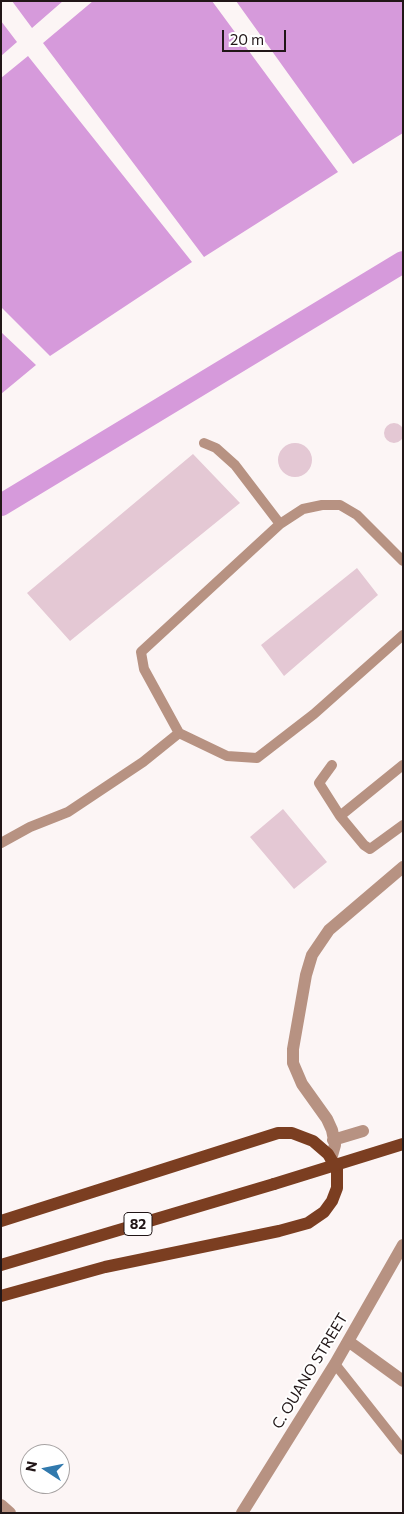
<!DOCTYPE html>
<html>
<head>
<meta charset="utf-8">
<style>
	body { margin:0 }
	#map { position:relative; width:404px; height:1514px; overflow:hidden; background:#fcf5f5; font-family:Commissioner,sans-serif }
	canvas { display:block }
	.frame { position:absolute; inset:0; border:2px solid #211617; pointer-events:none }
	.north { position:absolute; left:20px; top:1444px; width:50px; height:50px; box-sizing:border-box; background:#fff; border:1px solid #a6a2a2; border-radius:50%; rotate:281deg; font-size:14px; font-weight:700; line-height:20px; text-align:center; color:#211617 }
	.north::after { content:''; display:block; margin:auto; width:18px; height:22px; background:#3179ad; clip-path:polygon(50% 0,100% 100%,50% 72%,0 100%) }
	.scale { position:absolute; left:222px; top:30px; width:64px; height:22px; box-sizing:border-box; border:2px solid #211617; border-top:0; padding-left:6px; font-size:15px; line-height:18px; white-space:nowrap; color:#211617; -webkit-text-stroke:4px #fff; paint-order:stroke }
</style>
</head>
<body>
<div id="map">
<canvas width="404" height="1514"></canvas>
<div class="frame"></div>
<div class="north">N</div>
<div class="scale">20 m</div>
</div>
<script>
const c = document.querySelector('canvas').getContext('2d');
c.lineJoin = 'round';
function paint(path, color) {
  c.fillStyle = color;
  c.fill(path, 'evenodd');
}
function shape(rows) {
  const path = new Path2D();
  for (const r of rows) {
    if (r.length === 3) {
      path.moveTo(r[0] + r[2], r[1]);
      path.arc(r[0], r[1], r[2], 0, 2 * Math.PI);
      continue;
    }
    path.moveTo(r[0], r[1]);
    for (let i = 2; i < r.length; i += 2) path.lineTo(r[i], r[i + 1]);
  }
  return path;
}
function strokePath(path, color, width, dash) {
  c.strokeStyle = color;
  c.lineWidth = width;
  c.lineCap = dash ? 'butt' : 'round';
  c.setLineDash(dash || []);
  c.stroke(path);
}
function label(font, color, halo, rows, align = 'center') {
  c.font = font + ' Commissioner,sans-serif';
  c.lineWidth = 4;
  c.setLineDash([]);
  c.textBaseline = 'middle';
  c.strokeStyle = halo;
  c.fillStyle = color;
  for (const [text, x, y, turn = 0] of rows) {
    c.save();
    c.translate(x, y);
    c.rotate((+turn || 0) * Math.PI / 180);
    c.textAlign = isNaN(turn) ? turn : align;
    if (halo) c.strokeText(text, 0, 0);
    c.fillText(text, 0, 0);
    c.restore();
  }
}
const water = shape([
	[12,1,63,1,32,28],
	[93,1,212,1,338,172,204,257,43,43],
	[236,1,403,1,403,133,353,164],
	[1,21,17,42,1,56],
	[28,56,192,262,50,356,1,307,1,78],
	[1,332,36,365,1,394]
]);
const canal = shape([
	[1,505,403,262]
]);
const building = shape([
	[394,433,10],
	[295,460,17],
	[193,454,240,503,70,641,27,593],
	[357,568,378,595,284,676,261,645],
	[283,809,327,862,294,889,250,837]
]);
const lane = shape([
	[204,443,216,448,235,465,280,524],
	[179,733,144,669,141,652,280,524,303,509,322,505,340,505,357,515,403,561],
	[332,765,319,783,340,816,403,765],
	[340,816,364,845,370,849,403,825],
	[1,843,30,827,68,812,143,762,179,733,227,756,257,758,314,714,403,635],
	[335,1364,403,1450]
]);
const street = shape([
	[333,1140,363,1131],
	[331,1159,335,1145,332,1130,327,1119,302,1084,293,1063,293,1049,306,975,312,955,329,930,403,867],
	[348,1341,403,1381],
	[1,1505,10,1513],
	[242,1513,335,1364,403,1245]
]);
const primary = shape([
	[1,1221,278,1133,292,1133,313,1141,328,1154,337,1169,337,1188,332,1201,324,1212,308,1223,279,1231,105,1267,1,1296],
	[1,1265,274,1184]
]);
const primaryBridge = shape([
	[274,1184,403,1144]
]);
const shields = [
	[138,1224,28]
];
const shieldNames = [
	["82",138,1224]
];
const streetNames = [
	["C. OUANO STREET",310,1371,-59]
];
paint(water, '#d69adb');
strokePath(canal, '#d69adb', 22);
paint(building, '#e4c8d4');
strokePath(lane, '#b79282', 10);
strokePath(street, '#b79282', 12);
strokePath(primary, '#7b3e21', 12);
strokePath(primaryBridge, '#7b3e21', 12);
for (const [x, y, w] of shields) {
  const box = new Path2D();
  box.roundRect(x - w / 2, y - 11.5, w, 23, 4);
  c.fillStyle = '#fff';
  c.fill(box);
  strokePath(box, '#211617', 1);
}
label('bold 14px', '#211617', null, shieldNames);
label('15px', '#211617', '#fff', streetNames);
</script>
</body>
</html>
